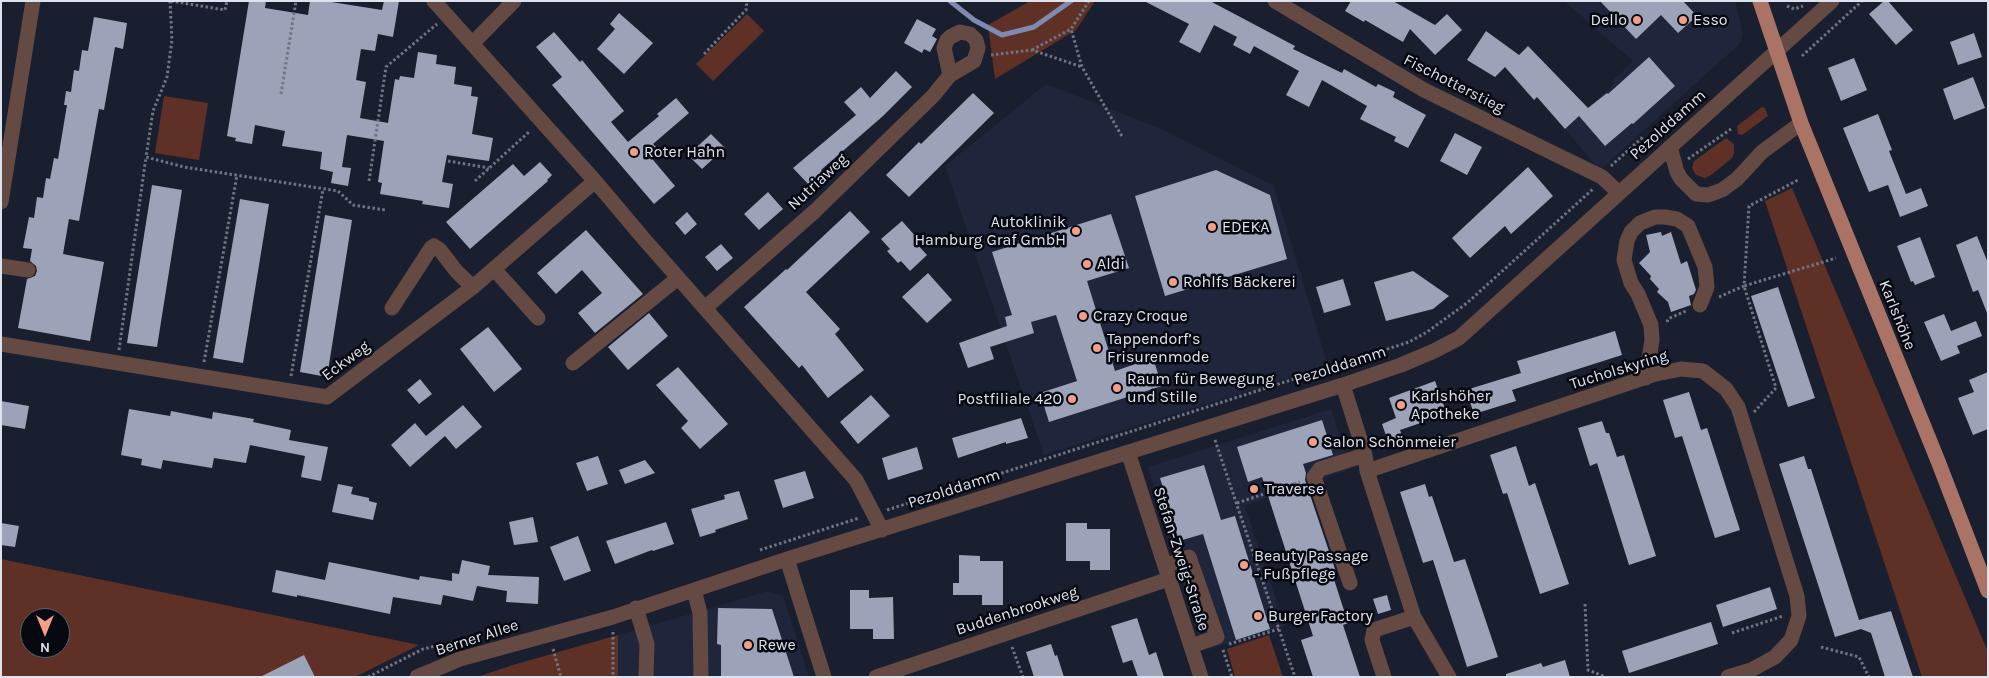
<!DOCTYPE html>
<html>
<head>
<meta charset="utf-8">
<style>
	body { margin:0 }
	#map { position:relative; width:1989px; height:678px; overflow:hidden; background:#1a1f2f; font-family:Karla,sans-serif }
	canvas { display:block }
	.frame { position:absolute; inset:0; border:2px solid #dee2ed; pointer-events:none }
	.north { position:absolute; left:20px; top:608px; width:50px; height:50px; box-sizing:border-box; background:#070910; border:1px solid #5d6068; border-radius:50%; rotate:180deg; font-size:14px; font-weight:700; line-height:20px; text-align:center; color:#dee2ed }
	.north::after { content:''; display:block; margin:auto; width:18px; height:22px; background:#f49e88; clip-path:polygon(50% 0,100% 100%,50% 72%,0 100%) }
</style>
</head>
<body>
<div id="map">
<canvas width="1989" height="678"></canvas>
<div class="frame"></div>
<div class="north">N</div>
</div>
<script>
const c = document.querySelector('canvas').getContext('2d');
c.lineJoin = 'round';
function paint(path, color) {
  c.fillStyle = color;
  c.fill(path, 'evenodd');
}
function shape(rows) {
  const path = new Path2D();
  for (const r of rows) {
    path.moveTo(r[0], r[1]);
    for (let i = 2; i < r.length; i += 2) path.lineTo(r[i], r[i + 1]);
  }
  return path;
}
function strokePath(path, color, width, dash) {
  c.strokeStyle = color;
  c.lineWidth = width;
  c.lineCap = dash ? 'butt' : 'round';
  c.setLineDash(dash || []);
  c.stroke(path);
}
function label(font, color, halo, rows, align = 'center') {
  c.font = font + ' Karla,sans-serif';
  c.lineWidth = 5;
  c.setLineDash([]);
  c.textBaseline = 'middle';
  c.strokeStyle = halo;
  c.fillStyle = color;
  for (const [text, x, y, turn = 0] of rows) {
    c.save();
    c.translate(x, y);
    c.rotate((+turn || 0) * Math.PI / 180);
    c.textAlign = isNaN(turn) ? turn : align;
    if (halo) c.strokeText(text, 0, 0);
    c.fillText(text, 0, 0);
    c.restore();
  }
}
const built = shape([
	[1564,1,1735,1,1743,35,1740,43,1736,47,1600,170,1565,129,1613,85,1613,80,1633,61],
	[1046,84,1162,129,1274,186,1328,366,1044,455,945,166],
	[1331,409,1350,469,1245,506,1285,626,1203,651,1148,467],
	[768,591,783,596,809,677,618,677,618,635]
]);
const green = shape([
	[1030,1,1095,1,1076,30,995,79,988,25],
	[747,14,764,31,713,81,696,64],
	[164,96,208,103,199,160,155,153],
	[1762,107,1765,108,1768,116,1742,135,1738,134,1737,126],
	[1726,138,1734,144,1734,153,1732,158,1711,175,1705,178,1696,175,1692,168,1694,161],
	[1792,188,1988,652,1988,677,1922,677,1765,201],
	[1,559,419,645,355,677,1,677],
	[30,618,60,618,60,648,30,648],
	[618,635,618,677,477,677,513,665],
	[1269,635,1283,677,1235,677,1227,649]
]);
const stream = shape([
	[950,1,974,20,1002,35,1034,27,1071,1]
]);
const building = shape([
	[249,1,266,1,265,8,308,15,310,1,325,1,382,10,384,1,399,1,393,37,378,34,375,51,361,49,356,80,366,82,360,118,388,123,395,79,399,80,400,76,414,78,418,52,437,55,436,64,456,67,454,84,472,87,471,96,478,97,472,134,493,138,489,161,447,155,442,182,453,184,449,208,422,204,423,201,380,194,382,183,378,182,384,141,347,135,342,167,351,168,348,186,331,183,333,172,320,169,322,152,282,146,285,131,255,125,252,144,235,141,236,138,227,136],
	[1144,1,1210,1,1295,46,1293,49,1342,73,1344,69,1376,87,1378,84,1395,92,1393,97,1426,115,1408,148,1394,141,1396,137,1360,119,1367,106,1322,80,1309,107,1286,95,1299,71,1254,46,1250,54,1233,45,1237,37,1214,25,1200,53,1179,42,1189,24],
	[1351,1,1393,1,1435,25,1447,14,1462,30,1435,55,1410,29,1403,42,1365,20,1364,22,1345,11],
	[1600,1,1683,1,1697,16,1678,33,1661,15,1636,39],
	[1884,1,1888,1,1913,30,1896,45,1869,14],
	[619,13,653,43,624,74,597,49,615,29,610,24],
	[94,17,127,23,123,49,115,47,104,110,99,109,79,221,69,219,63,254,104,262,90,341,18,328,27,279,35,276,37,271,36,266,30,261,32,249,23,248,29,217,34,218,37,197,43,198,46,178,50,179,54,158,58,159,67,105,64,105,66,91,71,92,74,70,79,71,82,50,88,51],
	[917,19,936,29,932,36,937,39,930,52,924,49,922,53,904,43],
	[1486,31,1519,55,1528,46,1588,108,1607,93,1608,94,1649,57,1675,86,1633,124,1632,123,1605,146,1579,116,1565,129,1537,97,1534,100,1505,67,1495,77,1467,60],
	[554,32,580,62,582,60,624,111,611,122,628,142,659,116,657,114,676,98,689,113,653,144,657,148,649,155,675,186,654,204,552,85,562,77,536,47],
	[1974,33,1982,57,1958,65,1950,42],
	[1854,58,1867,90,1841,101,1828,68],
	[896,71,912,87,883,116,821,170,824,173,810,186,793,168,856,115,844,102,861,87,870,98],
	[1973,77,1985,108,1954,120,1943,89],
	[973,93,994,113,909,197,886,175,919,142,921,144],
	[1878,114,1892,150,1889,151,1906,194,1921,188,1928,206,1900,217,1888,185,1869,192,1843,128],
	[1455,133,1482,147,1467,175,1440,161],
	[711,134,725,148,702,169,688,155],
	[540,162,552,175,547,180,548,181,470,249,446,222,513,164,524,176],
	[1528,167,1553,196,1511,234,1505,226,1470,258,1452,238],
	[1216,170,1270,195,1287,259,1165,296,1135,196],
	[152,185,182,190,157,347,127,343],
	[768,192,783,209,759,230,744,214],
	[240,199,269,204,243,363,213,358],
	[850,211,870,232,806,292,840,329,835,334,864,370,828,398,802,365,799,368,744,307,786,269,787,270],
	[687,212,697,224,685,235,675,223],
	[1111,214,1129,268,1087,281,1115,371,1153,358,1162,386,1049,422,1040,393,1077,381,1056,315,1031,322,1034,333,990,347,994,359,968,368,959,343,1007,326,1005,317,1012,315,992,252],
	[325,215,352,220,327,377,300,372],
	[902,221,917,238,914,241,927,255,910,271,901,261,898,263,887,251,890,249,881,239],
	[586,230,643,294,595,333,578,313,602,293,582,270,556,294,537,273],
	[1661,232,1662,236,1671,232,1681,264,1687,261,1696,290,1694,294,1689,296,1691,305,1671,312,1668,302,1657,292,1659,289,1650,279,1651,276,1639,263,1650,252,1646,235],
	[1977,236,1988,263,1987,313,1978,290,1973,292,1956,245],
	[1920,237,1935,277,1915,285,1913,281,1911,282,1897,246],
	[721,244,733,258,717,271,705,257],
	[1413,271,1449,296,1433,309,1386,321,1374,282],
	[928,273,952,300,927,323,902,297],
	[1343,279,1351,305,1324,313,1316,287],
	[1778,287,1815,398,1788,407,1751,296],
	[649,313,668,336,628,370,608,347],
	[1944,314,1951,331,1976,321,1982,336,1957,346,1960,353,1941,361,1924,322],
	[488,327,522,369,494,392,460,349],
	[1615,331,1622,355,1512,390,1516,401,1474,414,1466,390,1521,373,1517,361],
	[678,367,728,424,700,449,681,428,688,421,656,385],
	[1988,372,1988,429,1973,435,1958,398,1974,392,1969,380],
	[420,379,432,394,419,404,407,390],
	[1435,381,1447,414,1400,430,1403,439,1389,444,1382,424,1396,418,1389,398],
	[1689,392,1701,430,1707,428,1740,530,1715,538,1682,436,1675,438,1663,400],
	[871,395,890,416,858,444,840,422],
	[1,401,29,406,25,429,1,425],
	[463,405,482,427,456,449,445,436,410,467,391,445,415,423,426,436],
	[129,409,170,416,171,411,212,419,213,412,254,419,253,422,291,430,289,440,328,447,321,481,301,477,305,456,250,445,246,463,214,458,212,468,163,460,161,469,141,465,142,459,121,455],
	[1021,418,1028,438,1006,444,1006,442,958,458,952,438],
	[1322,420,1333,455,1303,464,1306,473,1305,480,1336,572,1332,573,1348,623,1343,625,1360,677,1313,677,1301,640,1313,636,1262,477,1248,482,1237,447],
	[1602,421,1606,433,1609,433,1617,457,1624,455,1656,556,1629,565,1597,463,1590,466,1578,428],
	[1516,446,1529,486,1535,483,1569,584,1540,594,1507,493,1503,494,1490,455],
	[917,447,923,469,888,480,882,458],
	[598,456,608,484,587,491,576,463],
	[1804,456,1808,469,1811,469,1859,620,1891,611,1913,677,1885,677,1871,633,1861,629,1835,637,1779,464],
	[645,460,655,473,625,484,619,470],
	[1204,465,1221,520,1235,516,1270,629,1236,640,1203,534,1179,541,1160,478],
	[805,471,814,498,783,508,774,480],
	[338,484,353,487,351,494,369,498,369,501,377,503,373,520,332,512],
	[1425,484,1429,497,1432,496,1454,562,1465,559,1498,657,1467,667,1433,560,1423,563,1400,492],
	[739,491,748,519,715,530,716,532,700,537,691,509,725,499,724,495],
	[533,517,538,542,514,545,509,522],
	[666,522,674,544,653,551,652,550,615,564,606,541],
	[1,523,19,526,15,547,1,545],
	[1066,523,1087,523,1087,529,1110,529,1110,570,1090,570,1090,561,1066,561],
	[578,536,591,571,564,581,550,547],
	[959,555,980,556,980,561,1003,561,1003,605,982,605,982,595,953,595,953,583,959,583],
	[462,560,490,566,488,575,539,577,538,604,506,602,507,591,477,586,473,601,443,595,441,605,393,597,390,614,297,595,297,597,272,592,276,570,325,580,329,562,419,580,420,576,452,581,452,573,459,574],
	[1770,587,1777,609,1723,627,1716,605],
	[850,590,869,590,869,598,893,597,894,639,873,639,873,629,850,629],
	[1387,595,1391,610,1378,614,1373,599],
	[718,608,772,609,794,677,721,677,721,645,717,644],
	[1137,618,1149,655,1156,652,1164,677,1138,677,1132,660,1123,663,1111,626],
	[1711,622,1718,644,1629,673,1622,651],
	[1051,644,1055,656,1057,655,1064,677,1034,677,1026,652],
	[304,655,315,677,260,677],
	[1565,660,1570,677,1506,677,1506,674,1541,663,1543,667]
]);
const path = shape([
	[170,1,172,40,167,77,153,111,146,157,184,167,338,191,353,205,385,210],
	[171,1,225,10,227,1],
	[1089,1,1071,29,1082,67,1123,138],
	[1787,6,1794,9,1803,6],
	[1032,50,1071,29],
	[704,54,746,10,747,1],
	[991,55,1032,50,1082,67],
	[1802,56,1862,1],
	[281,94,296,1],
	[1688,159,1731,129],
	[448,161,489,168],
	[1611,166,1644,136],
	[369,181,386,67,437,24],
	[475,181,530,131],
	[1719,297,1744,286,1749,206,1798,180],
	[1667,322,1668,319,1686,311],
	[119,350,146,157],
	[204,362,237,175],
	[291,376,323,189],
	[1754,412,1776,388,1744,286,1836,258],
	[1215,440,1295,677],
	[1237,503,1300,482],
	[887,510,1409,342,1427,332,1467,303,1593,189],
	[760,550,859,518],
	[1585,604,1588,670,1606,677],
	[613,632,613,677],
	[1732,633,1783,616],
	[1229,644,1279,629],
	[1012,647,1023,677],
	[1821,647,1859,657,1869,677],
	[553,649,561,677],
	[1223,650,1232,677],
	[368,677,423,649,470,638]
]);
const minor = shape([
	[434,1,595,181,644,239,856,480,882,530],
	[1275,1,1424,90,1602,177,1619,193],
	[472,44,514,1],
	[1670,147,1677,172,1681,179,1696,194,1708,195,1722,190,1737,179,1762,152,1801,123],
	[1,202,33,1],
	[1,266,28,270],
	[494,269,538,318],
	[392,308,431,248,434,246,440,250,457,272,473,287],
	[705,308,815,211,933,96,950,75,974,61,978,48,976,40,970,34,960,32,950,37,947,40,944,48,950,75],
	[1,344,327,397,473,287,595,181],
	[573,363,678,278],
	[1646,378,1652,340,1651,325,1638,294,1631,283,1624,260,1627,241,1631,232,1640,223,1655,217,1665,217,1677,219,1688,226,1705,267,1707,287,1700,305],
	[1343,385,1365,455,1367,471,1414,617,1449,677],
	[1128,452,1201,677],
	[1367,471,1656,374,1681,369,1703,371,1726,389,1738,407,1797,596,1799,616,1791,640,1775,657,1751,670,1728,677],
	[787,559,824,677],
	[1165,566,1189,557,1217,637,1191,646],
	[1350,583,1314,477,1320,469,1365,455],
	[694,590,700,613,701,677],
	[636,608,647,644,646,677],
	[417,677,460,659,613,617,787,559,1343,385,1401,365,1434,351,1459,338,1832,1],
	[876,677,1169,579],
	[1384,677,1372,640,1374,630,1414,617]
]);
const major = shape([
	[1760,1,1801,123,1938,461,1988,591]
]);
const markers = [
	[1637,20,5,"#f49e88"],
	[1683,20,5,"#f49e88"],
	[634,152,5,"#f49e88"],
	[1212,227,5,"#f49e88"],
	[1076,231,5,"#f49e88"],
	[1087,264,5,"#f49e88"],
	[1173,282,5,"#f49e88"],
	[1083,316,5,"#f49e88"],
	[1097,348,5,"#f49e88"],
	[1117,388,5,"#f49e88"],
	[1072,399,5,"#f49e88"],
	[1401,405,5,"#f49e88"],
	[1313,442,5,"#f49e88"],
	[1254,489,5,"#f49e88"],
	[1244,565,5,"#f49e88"],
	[1258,616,5,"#f49e88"],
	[748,645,5,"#f49e88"]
];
const poiNames = [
	["Dello",1627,20,"right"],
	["Esso",1693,20],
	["Roter Hahn",644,152],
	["Autoklinik",1066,222,"right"],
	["Hamburg Graf GmbH",1066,240,"right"],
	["EDEKA",1222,227],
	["Aldi",1097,264],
	["Rohlfs Bäckerei",1183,282],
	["Crazy Croque",1093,316],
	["Tappendorf’s",1107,339],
	["Frisurenmode",1107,357],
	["Raum für Bewegung",1127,379],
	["und Stille",1127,397],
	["Karlshöher",1411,396],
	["Apotheke",1411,414],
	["Postfiliale 420",1062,399,"right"],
	["Salon Schönmeier",1323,442],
	["Traverse",1264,489],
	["Beauty Passage",1254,556],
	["- Fußpflege",1254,574],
	["Burger Factory",1268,616],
	["Rewe",758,645]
];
const streetNames = [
	["Fischotterstieg",1454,84,27],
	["Pezolddamm",1668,125,-42],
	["Nutriaweg",818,182,-43],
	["Karlshöhe",1897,315,68],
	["Eckweg",346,361,-37],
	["Pezolddamm",1340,366,-18],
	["Tucholskyring",1619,370,-17],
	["Pezolddamm",954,489,-18],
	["Stefan-Zweig-Straße",1181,559,72],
	["Buddenbrookweg",1017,611,-18],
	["Berner Allee",477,638,-18]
];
paint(built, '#1f253b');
paint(green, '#5f3126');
strokePath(stream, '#7e8ab2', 5);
paint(building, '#9ca3b8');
strokePath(path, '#707583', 3, [2.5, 2.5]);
strokePath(minor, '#654a43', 15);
strokePath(major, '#aa7365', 15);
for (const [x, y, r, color] of markers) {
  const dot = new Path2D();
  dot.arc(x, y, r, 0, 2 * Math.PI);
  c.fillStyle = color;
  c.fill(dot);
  strokePath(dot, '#070910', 2);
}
label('16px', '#dee2ed', '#070910', poiNames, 'left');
label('16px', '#dee2ed', '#070910', streetNames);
</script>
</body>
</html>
